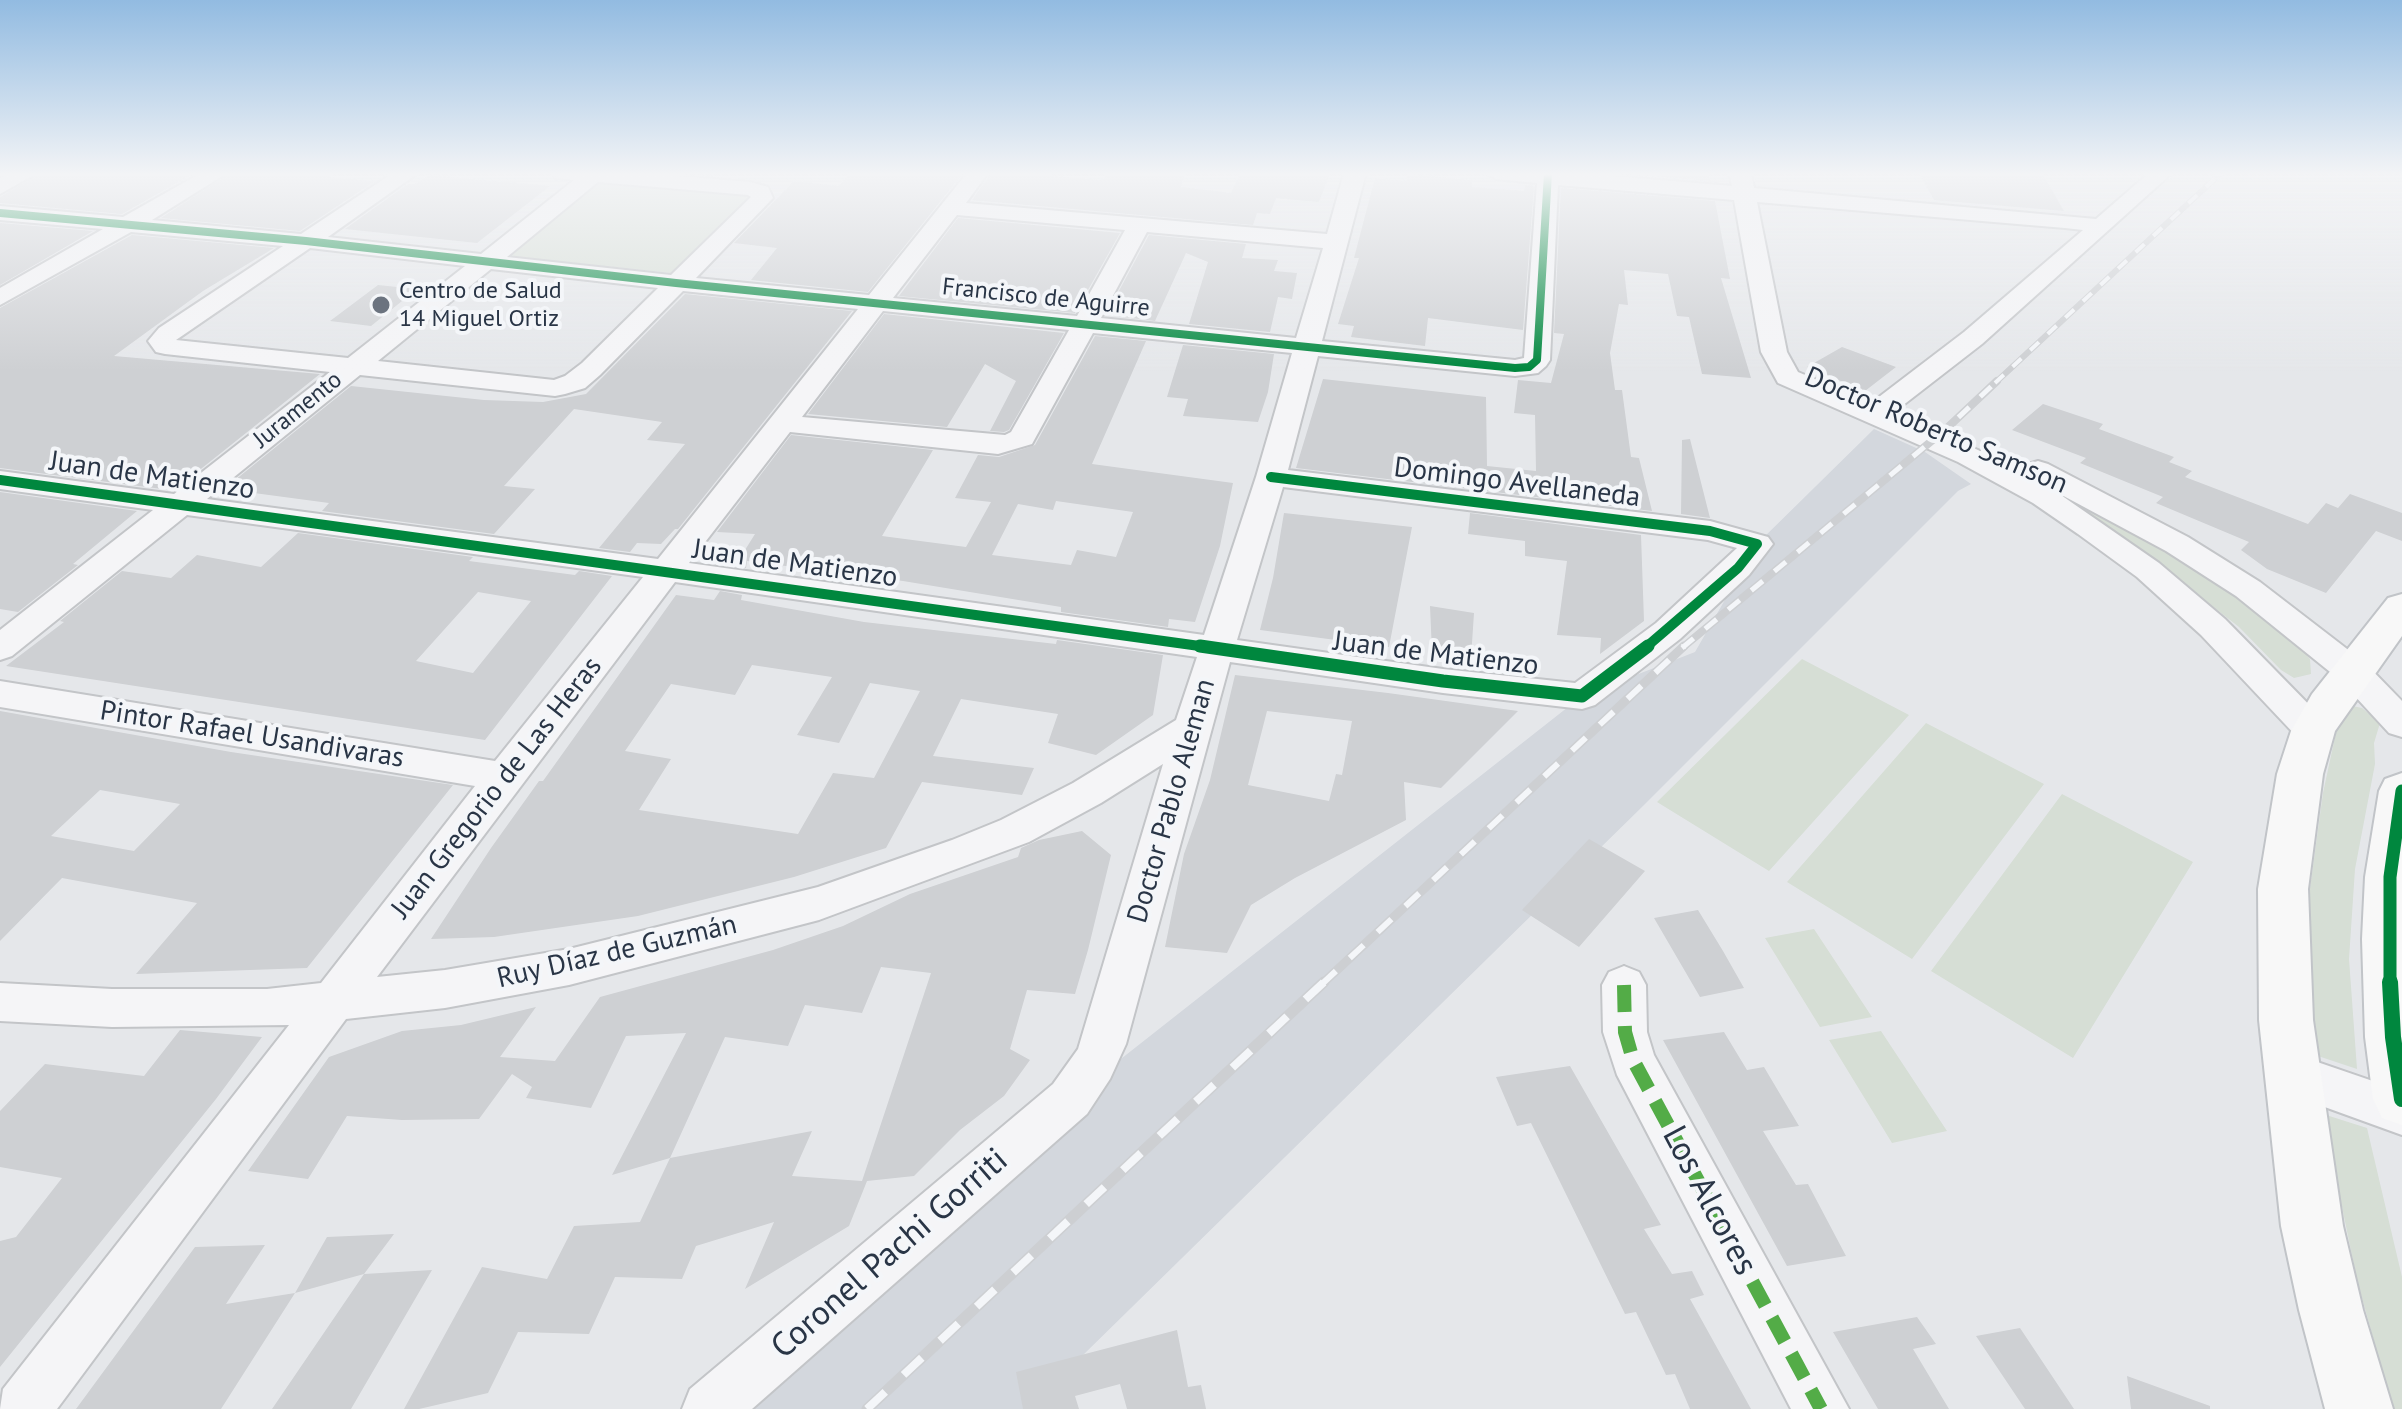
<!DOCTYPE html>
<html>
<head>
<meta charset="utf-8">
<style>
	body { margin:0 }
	canvas { display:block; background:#e5e7ea }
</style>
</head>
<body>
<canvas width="2402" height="1409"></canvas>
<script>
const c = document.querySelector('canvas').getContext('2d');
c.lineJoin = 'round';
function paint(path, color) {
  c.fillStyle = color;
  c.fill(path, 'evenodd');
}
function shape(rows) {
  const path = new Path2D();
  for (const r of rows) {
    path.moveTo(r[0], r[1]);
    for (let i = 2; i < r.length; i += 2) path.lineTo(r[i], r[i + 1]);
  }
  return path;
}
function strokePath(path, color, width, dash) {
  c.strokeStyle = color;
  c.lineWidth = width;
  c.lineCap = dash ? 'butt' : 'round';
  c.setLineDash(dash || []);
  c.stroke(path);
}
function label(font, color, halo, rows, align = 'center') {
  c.font = font + ' "PT Sans",sans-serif';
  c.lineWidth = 8;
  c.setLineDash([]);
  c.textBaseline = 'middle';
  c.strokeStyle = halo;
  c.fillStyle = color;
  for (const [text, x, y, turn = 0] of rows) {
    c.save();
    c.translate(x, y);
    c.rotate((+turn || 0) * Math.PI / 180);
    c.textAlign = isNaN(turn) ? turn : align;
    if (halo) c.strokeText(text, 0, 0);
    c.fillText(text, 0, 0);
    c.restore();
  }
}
const built = shape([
	[1874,429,1925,452,1971,484,1958,491,1643,806,1028,1409,710,1409,1070,1099,1582,696,1695,652,1757,544]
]);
const green = shape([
	[602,180,753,196,672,273,506,256],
	[2049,486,2160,545,2226,589,2296,643,2310,659,2311,674,2294,678,2281,670,2239,627,2166,570,2046,487],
	[1802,659,1909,715,1769,871,1657,802],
	[2348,705,2362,708,2380,723,2374,743,2375,764,2355,869,2349,959,2357,1069,2315,1055,2304,932,2323,793,2341,709],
	[1926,723,2044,784,1912,959,1787,882],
	[2062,794,2193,862,2073,1058,1931,971],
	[1814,929,1872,1017,1820,1027,1765,938],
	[1881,1031,1947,1131,1892,1143,1829,1040],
	[2323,1114,2367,1128,2402,1277,2402,1409,2393,1409,2357,1280]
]);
const building = shape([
	[40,173,194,173,122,214,0,203,0,197],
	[230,173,336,173,330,177,375,181,300,231,161,218],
	[850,173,963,173,868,292,751,280,777,248,734,243,794,181,838,186],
	[991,173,1052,173,1051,176,1103,180,1107,173,1185,173,1181,187,1231,193,1240,173,1330,173,1319,202,1276,198,1270,214,1257,213,1253,225,972,200],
	[1616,173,1708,173,1710,181],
	[1919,173,2042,173,2064,211,1934,200],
	[1407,174,1472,180,1472,187,1524,191,1525,185,1534,186,1523,330,1428,318,1425,346,1351,337,1354,326,1338,324,1359,258,1354,258,1375,178,1407,181],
	[429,175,550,186,477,243,345,229,408,184,415,184],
	[1561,188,1715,201,1730,279,1721,278,1751,378,1702,374,1689,317,1677,316,1668,274,1624,270,1628,305,1619,304,1610,353,1615,390,1622,390,1631,457,1639,458,1652,511,1296,468,1323,379,1486,397,1487,466,1536,471,1535,415,1514,413,1518,380,1551,383,1564,334,1554,333],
	[958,218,1120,233,1075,313,899,296],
	[0,223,93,231,0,285],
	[132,235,274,248,203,291,114,356,320,374,182,484,171,482,162,489,0,468,0,308],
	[1149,235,1246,244,1242,258,1278,260,1274,271,1297,273,1292,299,1278,297,1270,332,1189,324,1208,262,1186,253,1155,321,1106,315],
	[378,285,417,289,371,326,330,321],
	[685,294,852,311,678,529,675,529,661,544,637,543,630,552,599,548,685,444,647,440,662,422,574,409,504,486,535,489,494,534,322,511,329,503,224,489,351,386,484,400,543,402,586,394],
	[884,314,1064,333,1009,430,1004,432,990,431,1016,381,985,364,947,427,808,414],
	[1095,336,1146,341,1092,464,1233,483,1220,546,1195,622,1169,619,1168,627,1061,612,1061,607,903,581,747,561,746,568,735,566,755,534,717,532,791,435,933,450,882,536,966,547,991,502,955,498,978,455,999,457,1035,445],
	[1056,501,1133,512,1116,557,1077,550,1071,565,992,555,1018,504,1053,510],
	[1183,345,1274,354,1268,392,1258,422,1183,416,1188,399,1167,397],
	[1842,347,1896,367,1865,391,1807,367],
	[2043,404,2103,424,2099,429,2174,457,2169,462,2192,471,2185,477,2308,524,2326,503,2338,508,2350,494,2402,513,2402,541,2376,531,2326,593,2267,569,2241,550,2249,542,2156,503,2163,497,2080,463,2086,458,2012,430],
	[1690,439,1710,518,1681,514,1682,440],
	[0,492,137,511,73,564,78,565,18,612,0,609],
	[1284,513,1412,527,1389,647,1260,630,1273,578],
	[1470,513,1641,535,1644,621,1600,654,1601,638,1557,635,1567,561,1525,556,1525,541,1468,534],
	[298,533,473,557,469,561,575,575,579,571,612,576,485,740,6,666,64,622,60,621,122,571,171,578,197,555,261,567],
	[478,592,531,601,473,673,416,661],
	[720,591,742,595,741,600,864,622,1056,644,1057,640,1163,655,1153,715,1096,755,1048,743,1058,714,961,699,933,756,1034,768,1022,795,922,782,886,848,794,877,638,916,494,937,431,939,491,848,539,781,543,781,676,595,714,600],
	[752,665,832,677,797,735,839,743,870,683,920,691,874,778,833,773,798,834,639,810,671,759,625,751,671,684,735,695],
	[1430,606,1474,613,1471,658,1432,652],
	[1235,675,1388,693,1518,711,1441,788,1404,782,1406,820,1295,878,1251,905,1227,953,1165,947,1184,854,1210,780],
	[1267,711,1352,721,1342,775,1336,774,1329,801,1248,785],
	[0,711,231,752,453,785,307,968,136,974,197,903,62,878,0,941],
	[100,790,180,804,134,851,51,836],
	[1082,831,1111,855,1088,950,1075,994,1027,990,1010,1049,1030,1060,1004,1096,960,1130,914,1176,867,1181,849,1226,745,1289,774,1222,696,1246,682,1279,615,1277,589,1334,518,1332,488,1393,419,1409,404,1409,482,1267,547,1279,574,1226,640,1222,670,1158,612,1175,686,1033,626,1036,591,1108,526,1098,532,1087,512,1074,479,1119,402,1120,347,1116,308,1179,248,1171,329,1057,402,1031,461,1025,536,1007,500,1057,555,1061,600,997,773,950,843,926,910,894,1018,857,1021,848,1039,840],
	[881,967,931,973,862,1181,792,1176,812,1131,670,1158,725,1037,788,1046,805,1005,862,1013],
	[1589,839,1645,871,1579,947,1522,910],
	[1698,910,1723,951,1744,988,1700,997,1654,918],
	[180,1030,262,1037,216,1099,0,1367,0,1241,16,1237,62,1178,0,1167,0,1111,45,1064,144,1076],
	[1724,1032,1747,1070,1764,1067,1799,1126,1763,1131,1796,1185,1808,1184,1846,1256,1787,1266,1663,1040],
	[1570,1066,1661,1225,1644,1229,1672,1274,1692,1271,1704,1295,1690,1299,1751,1409,1690,1409,1675,1374,1666,1375,1636,1312,1625,1314,1531,1123,1517,1126,1496,1077],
	[394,1234,364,1274,295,1293,327,1237],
	[265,1245,226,1304,295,1293,221,1409,76,1409,195,1247],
	[432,1270,351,1409,272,1409,364,1274],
	[1917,1317,1936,1344,1913,1349,1949,1409,1878,1409,1833,1332],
	[2020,1328,2074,1409,2025,1409,1976,1336],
	[1177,1330,1188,1387,1201,1385,1206,1409,1127,1409,1120,1384,1075,1396,1079,1409,1023,1409,1016,1372],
	[2127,1376,2210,1406,2210,1409,2131,1409]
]);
const minor = shape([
	[10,173,37,173,0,194,0,178,10,173],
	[201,173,227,173,152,220,301,234,393,173,418,173,328,237,481,254,574,180,555,178,553,173,642,173,750,182,768,187,773,198,696,278,869,295,967,173,988,173,966,203,1327,234,1344,173,1366,173,1322,341,1515,360,1524,358,1537,183,1496,179,1486,173,1576,173,1732,186,1729,173,1751,173,1754,188,2096,219,2149,173,2172,173,1982,344,1893,413,1978,450,2027,476,2023,470,2028,464,2038,461,2048,464,2188,537,2260,582,2364,662,2402,701,2402,737,2389,733,2340,680,2236,596,2166,551,2058,493,2159,563,2225,619,2326,722,2331,731,2326,740,2313,744,2300,740,2201,635,2137,577,2078,534,2033,503,1958,462,1778,383,1761,352,1734,200,1558,185,1550,360,1546,366,1538,373,1515,376,1318,356,1288,470,1710,521,1768,537,1773,544,1749,575,1680,639,1595,705,1582,709,1443,693,1230,662,1126,1044,1110,1079,1087,1114,752,1409,682,1409,690,1389,1053,1084,1078,1049,1163,764,1101,803,1029,842,819,920,569,985,445,1008,346,1019,57,1409,0,1409,3,1389,289,1025,112,1027,0,1021,0,983,112,989,267,989,321,983,475,786,0,707,0,681,495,761,643,577,187,515,12,656,0,660,0,630,153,510,0,489,0,471,174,494,330,372,165,354,156,352,148,341,159,328,283,246,131,232,0,305,0,288,103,229,0,220,0,206,123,217,201,173],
	[598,182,748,195,751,197,671,275,507,257,598,182],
	[1757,202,2065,228,2083,230,1964,332,1871,403,1798,372,1787,352,1757,202],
	[957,215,1125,230,1077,316,893,298,957,215],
	[1147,232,1323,248,1296,338,1101,318,1147,232],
	[310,248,465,266,348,358,176,340,310,248],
	[491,269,658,288,582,363,565,376,554,380,378,361,491,269],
	[683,291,858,309,658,559,207,499,360,375,555,396,565,394,585,388,600,375,683,291],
	[883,311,1069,330,1011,432,1005,435,802,417,883,311],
	[1093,333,1292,353,1256,477,1204,635,689,563,790,432,998,454,1032,444,1093,333],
	[1283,487,1708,540,1737,548,1656,623,1575,683,1443,669,1237,640,1283,487],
	[675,582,1197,657,1176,720,1073,783,1001,820,952,840,818,887,569,949,445,970,377,977,675,582],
	[1624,966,1639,972,1646,985,1647,1032,1654,1055,1849,1409,1791,1409,1617,1075,1603,1032,1602,985,1609,972,1624,966],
	[2291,1053,2402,1091,2402,1135,2275,1089,2268,1074,2275,1059,2291,1053]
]);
const major = shape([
	[2402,594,2402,636,2335,731,2323,774,2308,889,2313,1020,2343,1226,2363,1310,2393,1409,2325,1409,2299,1310,2281,1226,2259,1020,2258,889,2277,774,2291,731,2312,694,2388,598,2402,594],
	[2402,773,2402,1125,2382,1118,2373,1099,2365,1037,2362,939,2365,877,2379,791,2385,779,2402,773]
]);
const railFar3 = shape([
	[1995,383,2221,173]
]);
const railFar2 = shape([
	[1682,648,1946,429,1997,381]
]);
const railFar1 = shape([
	[1322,984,1684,646]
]);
const rail = shape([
	[867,1409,1324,982]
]);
const quiet = shape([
	[1624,985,1625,1032,1633,1060,1821,1409]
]);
const cyclewayFar3 = shape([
	[0,213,306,241,676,283,1515,368,1529,367,1537,360,1548,173]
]);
const cyclewayFar2 = shape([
	[1271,477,1710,531,1757,544,1738,568,1645,648],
	[0,480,1214,648]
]);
const cyclewayFar1 = shape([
	[1200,646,1443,681,1582,696,1648,646],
	[2390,984,2390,877,2402,791]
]);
const cycleway = shape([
	[2390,982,2393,1037,2402,1099]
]);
const markers = [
	[381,305,10,"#6b737f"]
];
const farPoinames = [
	["Centro de Salud",399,291],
	["14 Miguel Ortiz",399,319]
];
const farStreetnames = [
	["Francisco de Aguirre",1046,298,6],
	["Juramento",298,410,-39]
];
const streetNames = [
	["Doctor Roberto Samson",1936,431,23],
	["Juan de Matienzo",152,476,8],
	["Domingo Avellaneda",1517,483,7],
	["Juan de Matienzo",795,564,8],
	["Juan de Matienzo",1436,654,7],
	["Pintor Rafael Usandivaras",252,735,9],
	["Juan Gregorio de Las Heras",497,788,-52],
	["Doctor Pablo Aleman",1172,801,-74],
	["Ruy Díaz de Guzmán",617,952,-13]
];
const nearStreetnames = [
	["Los Alcores",1709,1201,62],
	["Coronel Pachi Gorriti",890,1254,-41]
];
paint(built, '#d3d7dd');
paint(green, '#d6ded5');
paint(building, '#ced0d3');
strokePath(minor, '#c3c5c8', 4);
strokePath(major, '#c1c4c8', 4);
paint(minor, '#f5f5f7');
paint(major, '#f8f8f8');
strokePath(railFar3, '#cdcfd2', 6);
strokePath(railFar2, '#cdcfd2', 8);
strokePath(railFar1, '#cdcfd2', 9);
strokePath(rail, '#cdcfd2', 11);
strokePath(railFar3, '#f4f6f9', 4, [12]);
strokePath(railFar2, '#f4f6f9', 5, [15]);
strokePath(railFar1, '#f4f6f9', 6, [19]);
strokePath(rail, '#f4f6f9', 8, [25]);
strokePath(quiet, '#53ac47', 14, [27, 14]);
strokePath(cyclewayFar3, '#00873e', 8);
strokePath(cyclewayFar2, '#00873e', 10);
strokePath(cyclewayFar1, '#00873e', 13);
strokePath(cycleway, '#00873e', 16);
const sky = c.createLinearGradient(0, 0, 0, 371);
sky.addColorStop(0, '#92bbe1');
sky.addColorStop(0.47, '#f3f4f6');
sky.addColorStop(1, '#f3f4f600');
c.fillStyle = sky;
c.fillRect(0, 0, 2402, 371);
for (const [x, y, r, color] of markers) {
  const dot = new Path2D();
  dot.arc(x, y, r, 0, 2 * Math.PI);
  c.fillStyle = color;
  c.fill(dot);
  strokePath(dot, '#f4f6f9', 3);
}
label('24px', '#293546', '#f4f6f9', farPoinames, 'left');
label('24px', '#293546', '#f4f6f9', farStreetnames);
label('28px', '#293546', '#f4f6f9', streetNames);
label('34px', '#293546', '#f4f6f9', nearStreetnames);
</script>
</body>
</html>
